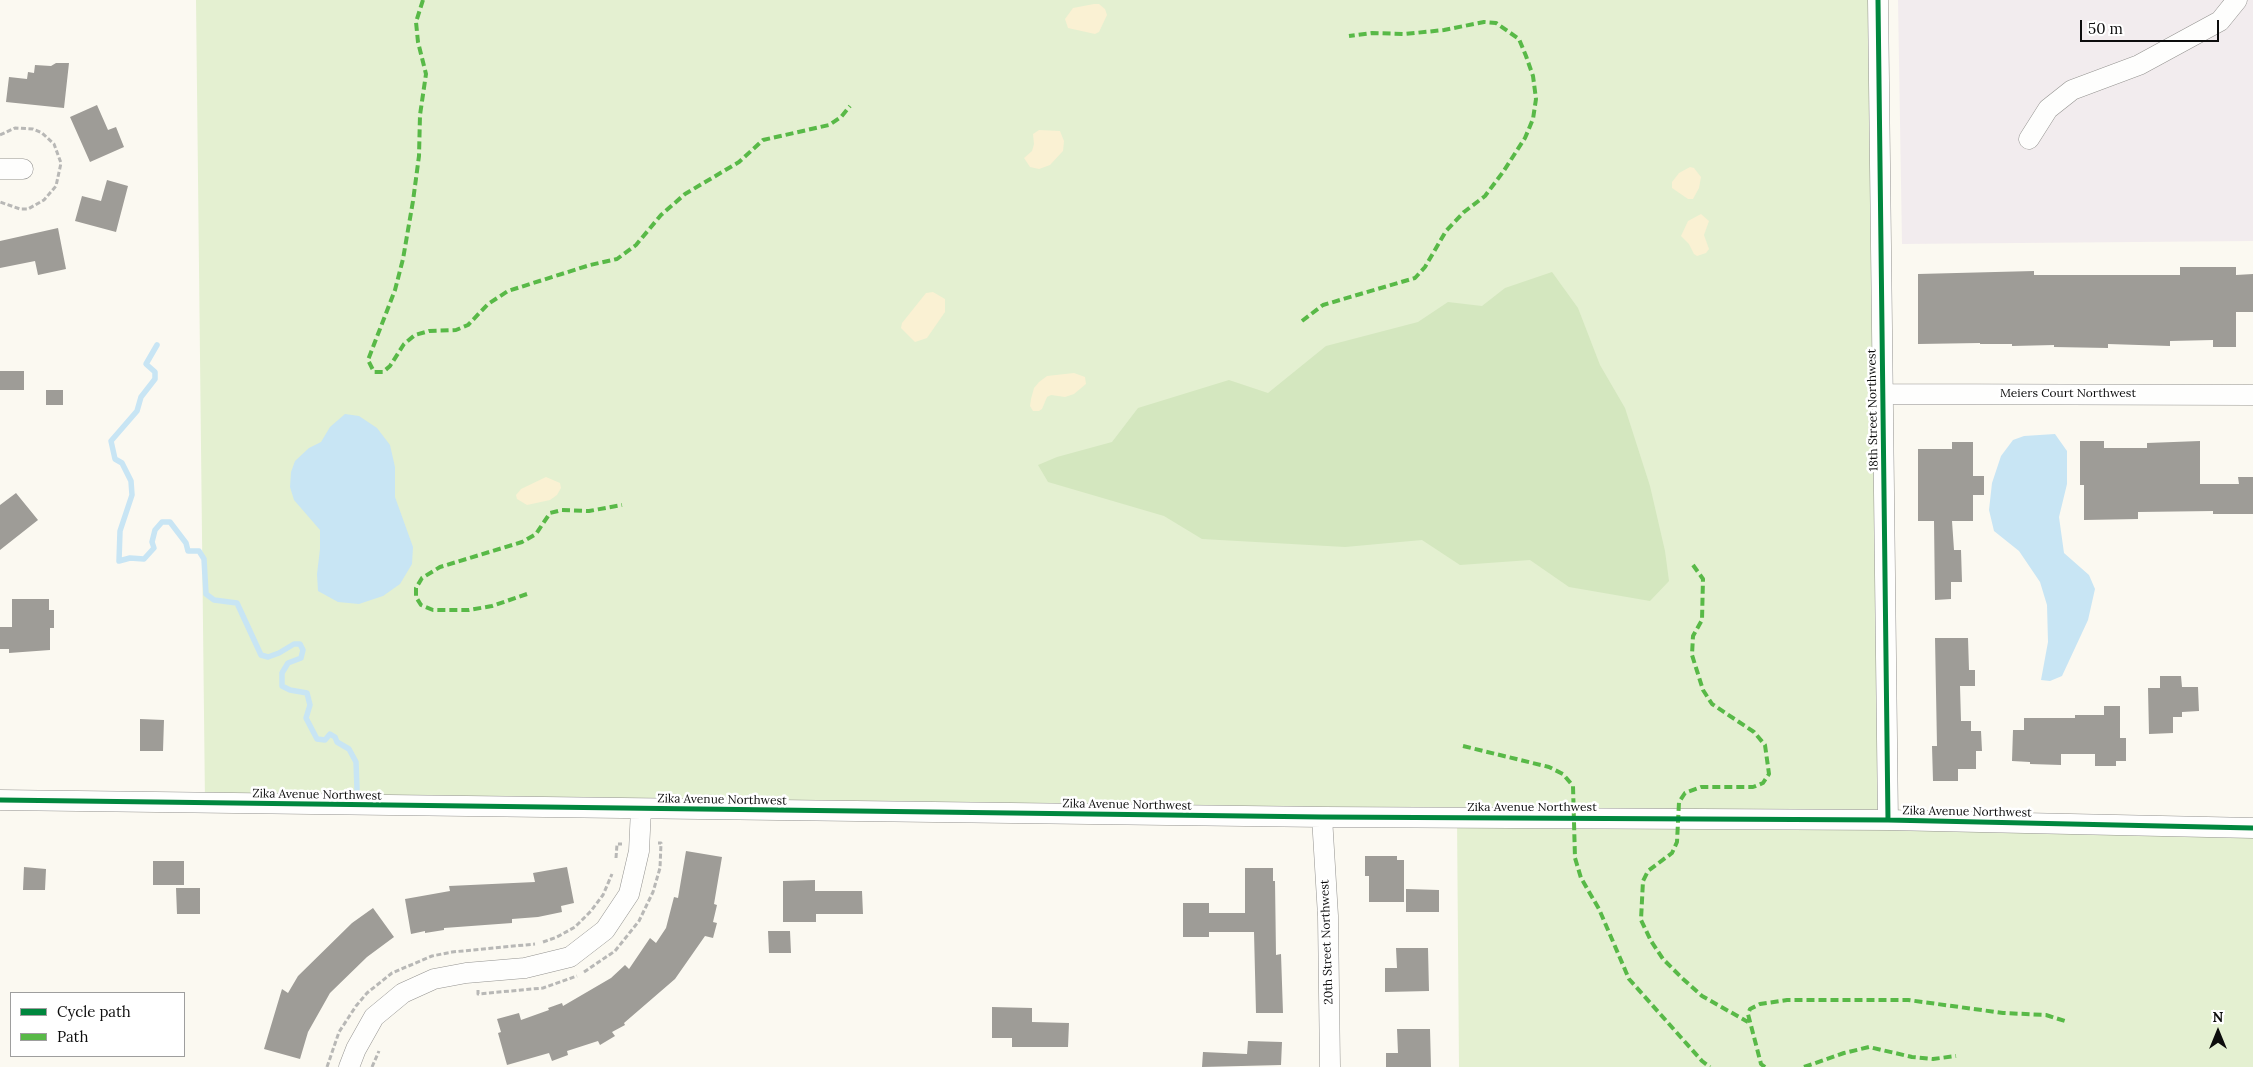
<!DOCTYPE html>
<html>
<head>
<meta charset="utf-8">
<style>
	body { margin:0 }
	#map { position:relative; width:2253px; height:1067px; overflow:hidden; background:#fbf9f1; font-family:Lora,serif }
	canvas { display:block }
	.legend { position:absolute; left:10px; top:992px; width:175px; height:65px; box-sizing:border-box; background:#fff; border:1px solid #9e9e9e; margin:0; padding:6px 9px; list-style:none; font-size:15px; color:#0d0d0d }
	.legend li { display:flex; align-items:center; gap:10px; height:25px }
	.legend b { width:25px; border:1px solid #9e9e9e }
	.north { position:absolute; left:2193px; top:1007px; width:50px; height:50px; -webkit-text-stroke:4px #fff; paint-order:stroke; rotate:0deg; font-size:14px; font-weight:700; line-height:20px; text-align:center; color:#0d0d0d }
	.north::after { content:''; display:block; margin:auto; width:18px; height:22px; background:#0d0d0d; clip-path:polygon(50% 0,100% 100%,50% 72%,0 100%) }
	.scale { position:absolute; left:2080px; top:20px; width:139px; height:22px; box-sizing:border-box; border:2px solid #0d0d0d; border-top:0; padding-left:6px; font-size:15px; line-height:18px; white-space:nowrap; color:#0d0d0d; -webkit-text-stroke:4px #fff; paint-order:stroke }
</style>
</head>
<body>
<div id="map">
<canvas width="2253" height="1067"></canvas>
<ul class="legend">
<li><b style="height:6px;background:#00873e"></b>Cycle path</li>
<li><b style="height:6px;background:#58b947"></b>Path</li>
</ul>
<div class="north">N</div>
<div class="scale">50 m</div>
</div>
<script>
const c = document.querySelector('canvas').getContext('2d');
c.lineJoin = 'round';
function paint(path, color) {
  c.fillStyle = color;
  c.fill(path, 'evenodd');
}
function shape(rows) {
  const path = new Path2D();
  for (const r of rows) {
    path.moveTo(r[0], r[1]);
    for (let i = 2; i < r.length; i += 2) path.lineTo(r[i], r[i + 1]);
  }
  return path;
}
function strokePath(path, color, width, dash) {
  c.strokeStyle = color;
  c.lineWidth = width;
  c.lineCap = dash ? 'butt' : 'round';
  c.setLineDash(dash || []);
  c.stroke(path);
}
function label(font, color, halo, rows, align = 'center') {
  c.font = font + ' Lora,serif';
  c.lineWidth = 5;
  c.setLineDash([]);
  c.textBaseline = 'middle';
  c.strokeStyle = halo;
  c.fillStyle = color;
  for (const [text, x, y, turn = 0] of rows) {
    c.save();
    c.translate(x, y);
    c.rotate((+turn || 0) * Math.PI / 180);
    c.textAlign = isNaN(turn) ? turn : align;
    if (halo) c.strokeText(text, 0, 0);
    c.fillText(text, 0, 0);
    c.restore();
  }
}
const industrial = shape([
	[1898,0,2253,0,2253,241,1902,244]
]);
const green = shape([
	[196,0,1878,0,1888,820,2253,833,2253,1067,1459,1067,1457,818,205,803]
]);
const forest = shape([
	[1552,272,1578,308,1600,365,1625,408,1650,486,1665,551,1669,581,1650,601,1569,587,1530,560,1460,565,1422,540,1345,547,1202,539,1164,516,1048,482,1038,465,1057,457,1112,442,1138,408,1229,380,1268,393,1326,346,1418,322,1448,302,1482,306,1505,288]
]);
const sand = shape([
	[1094,4,1099,4,1105,9,1107,15,1099,32,1095,34,1068,28,1065,19,1073,8],
	[1039,130,1060,131,1064,141,1063,151,1050,165,1039,169,1030,167,1024,158,1032,151,1034,144,1033,134],
	[1690,167,1694,168,1701,177,1699,188,1693,199,1688,199,1672,188,1672,182,1679,173],
	[1701,214,1709,221,1704,235,1709,249,1706,253,1697,256,1694,254,1689,244,1681,236,1688,221],
	[933,292,945,299,945,312,927,338,915,342,901,328,902,323,926,293],
	[1074,373,1085,377,1086,384,1074,394,1065,397,1051,395,1047,397,1042,409,1039,411,1033,411,1030,406,1031,399,1034,388,1039,382,1047,376],
	[546,477,560,483,561,488,557,495,550,500,527,505,517,499,516,495,521,489]
]);
const water = shape([
	[345,414,359,416,377,428,390,445,395,467,395,497,413,547,412,564,400,584,383,596,359,604,338,602,318,591,317,574,320,549,320,530,294,500,290,487,291,472,295,461,309,448,321,442,330,427],
	[2055,434,2067,451,2067,484,2059,517,2064,553,2089,575,2095,589,2088,620,2062,676,2050,681,2041,680,2048,642,2047,605,2040,582,2019,551,1994,531,1989,510,1992,483,2001,456,2013,440,2024,436]
]);
const stream = shape([
	[157,345,146,364,155,372,155,379,141,397,137,411,111,441,115,459,122,463,131,481,132,495,120,531,119,561,130,558,144,559,154,548,152,542,155,530,162,522,170,522,186,543,188,551,199,551,204,559,206,594,214,600,237,603,261,655,268,657,279,653,294,644,300,644,303,650,301,658,288,663,282,673,282,686,290,690,307,693,310,705,306,718,317,739,325,740,330,734,335,737,337,742,349,749,356,762,357,789]
]);
const building = shape([
	[56,63,69,63,64,108,6,102,9,77,27,79,28,72,34,73,35,65,51,66],
	[97,105,108,130,116,127,124,147,90,162,70,117],
	[107,180,128,186,116,232,75,221,82,196,101,201],
	[58,228,66,269,38,275,35,261,0,268,0,241],
	[2180,267,2236,267,2236,275,2253,274,2253,312,2236,312,2236,347,2213,347,2213,340,2170,341,2170,346,2108,344,2108,348,2054,347,2054,345,2012,346,2012,344,1980,344,1980,343,1918,344,1918,274,2034,271,2034,275,2180,275],
	[0,371,24,371,24,390,0,390],
	[46,390,63,390,63,405,46,405],
	[2080,441,2104,441,2104,448,2147,448,2147,443,2200,441,2200,484,2239,484,2238,477,2253,477,2253,514,2213,514,2213,511,2138,512,2138,519,2084,520,2084,485,2080,485],
	[1952,442,1973,442,1973,476,1984,476,1984,495,1973,495,1973,521,1952,521,1954,550,1961,550,1962,582,1951,582,1951,599,1935,600,1934,521,1918,521,1918,449,1952,449],
	[16,493,38,520,0,550,0,505],
	[12,599,49,599,49,610,54,610,54,628,50,628,50,650,9,653,9,649,0,649,0,627,12,627],
	[1935,638,1968,638,1969,670,1975,670,1975,686,1960,686,1961,721,1971,721,1971,731,1981,731,1982,751,1976,751,1976,769,1958,769,1958,781,1933,781,1932,746,1937,746],
	[2160,676,2181,676,2182,687,2198,687,2199,711,2182,712,2182,717,2173,717,2173,733,2149,734,2148,688,2160,688],
	[2104,706,2120,706,2120,738,2126,738,2126,761,2116,761,2116,766,2095,766,2095,754,2061,754,2061,765,2030,764,2030,762,2012,761,2013,730,2024,730,2024,718,2075,718,2075,715,2104,715],
	[140,719,164,720,163,751,140,751],
	[686,851,722,857,714,904,717,905,713,922,717,923,713,938,705,936,675,979,624,1023,625,1025,612,1032,615,1036,600,1045,598,1041,567,1051,568,1055,552,1061,549,1053,507,1065,498,1033,501,1032,497,1019,519,1013,521,1020,549,1010,548,1008,562,1003,563,1006,611,978,625,965,629,969,650,938,656,943,666,928,674,897,678,898],
	[1365,856,1397,856,1397,860,1404,860,1404,902,1369,902,1369,876,1365,876],
	[153,861,184,861,184,885,153,885],
	[24,867,46,869,45,890,23,890],
	[567,867,574,903,561,906,562,912,538,917,512,919,512,923,444,928,444,930,425,933,425,931,411,934,405,899,450,891,449,886,535,882,533,873],
	[1245,868,1273,868,1273,881,1275,881,1276,955,1281,954,1283,1013,1256,1013,1254,932,1209,932,1209,937,1183,937,1183,903,1209,903,1209,913,1245,913],
	[815,880,815,891,862,891,863,914,816,914,816,922,783,922,783,881],
	[176,888,200,888,200,914,177,914],
	[1406,889,1439,890,1439,912,1406,912],
	[373,908,394,937,367,957,330,993,308,1032,300,1059,264,1049,282,989,288,993,298,976,352,923],
	[768,931,790,931,791,953,769,953],
	[1396,948,1428,948,1429,991,1385,992,1385,968,1397,968],
	[992,1007,1032,1008,1032,1022,1069,1023,1068,1047,1012,1047,1012,1038,992,1038],
	[1397,1029,1430,1029,1431,1067,1386,1067,1386,1053,1398,1053],
	[1248,1041,1282,1042,1281,1065,1202,1067,1203,1052,1247,1054]
]);
const path = shape([
	[0,135,15,128,33,129,42,133,54,144,61,163,56,186,44,200,28,209,20,209,0,202],
	[616,858,617,844,622,844],
	[543,942,557,937,575,927,591,911,603,895,612,874],
	[584,972,615,951,639,921,653,892,660,868,661,843,658,843],
	[478,990,478,994,543,988,577,976],
	[327,1067,339,1032,356,1006,367,993,392,973,432,956,452,952,535,944],
	[372,1067,379,1051]
]);
const minor = shape([
	[1878,0,1888,820],
	[2029,139,2048,109,2072,90,2139,65,2220,21,2237,0],
	[0,169,23,169],
	[1883,394,2253,395],
	[0,800,1322,817,1888,820,2253,828],
	[1322,817,1328,916,1330,1067],
	[349,1067,356,1049,374,1017,403,993,434,979,466,973,525,968,570,957,605,930,629,894,639,851,641,809]
]);
const quiet = shape([
	[423,0,416,22,418,42,426,74,420,115,419,156,413,201,403,259,395,290,368,360,374,372,383,372,390,366,404,344,415,335,429,331,456,330,468,325,488,304,508,291,590,265,617,259,636,245,661,215,685,194,739,162,763,140,829,125,841,117,850,106],
	[1302,321,1323,305,1415,278,1425,267,1446,231,1464,212,1485,196,1503,172,1525,138,1533,119,1536,99,1533,76,1526,56,1519,39,1496,23,1484,22,1444,30,1405,34,1372,33,1349,36],
	[1693,565,1703,579,1702,620,1693,636,1692,655,1703,690,1712,704,1754,732,1765,745,1769,774,1763,783,1753,787,1701,787,1685,793,1679,802,1677,842,1672,853,1648,871,1643,881,1641,920,1651,941,1663,959,1682,978,1702,996,1748,1022],
	[527,594,492,606,469,610,433,610,421,605,416,597,416,588,422,578,440,567,522,542,536,534,550,513,562,510,589,511,622,505],
	[1463,746,1549,767,1563,774,1573,786,1575,858,1581,878,1599,909,1629,979,1702,1061,1710,1067],
	[1765,1067,1761,1064,1748,1014,1750,1009,1760,1004,1787,1000,1908,1000,2003,1013,2046,1015,2068,1022],
	[1804,1067,1844,1053,1869,1047,1912,1057,1933,1059,1956,1056]
]);
const cycleway = shape([
	[1878,0,1888,820],
	[0,800,1322,817,1888,820,2253,828]
]);
const streetNames = [
	["Meiers Court Northwest",2068,394],
	["18th Street Northwest",1873,410,-91],
	["Zika Avenue Northwest",317,795,1],
	["Zika Avenue Northwest",722,800,1],
	["Zika Avenue Northwest",1127,805,1],
	["Zika Avenue Northwest",1532,808],
	["Zika Avenue Northwest",1967,812,1],
	["20th Street Northwest",1327,942,-92]
];
paint(industrial, '#f2ecee');
paint(green, '#e4f0d1');
paint(forest, '#d4e7bf');
paint(sand, '#faf1d3');
paint(water, '#c8e5f4');
strokePath(stream, '#c8e5f4', 5.5);
paint(building, '#9e9c97');
strokePath(minor, '#949390', 21);
strokePath(path, '#b8b8b6', 3, [5, 2.5]);
strokePath(minor, '#fefefd', 20);
strokePath(quiet, '#58b947', 4, [8, 4]);
strokePath(cycleway, '#00873e', 5);
label('12px', '#0d0d0d', '#fff', streetNames);
</script>
</body>
</html>
